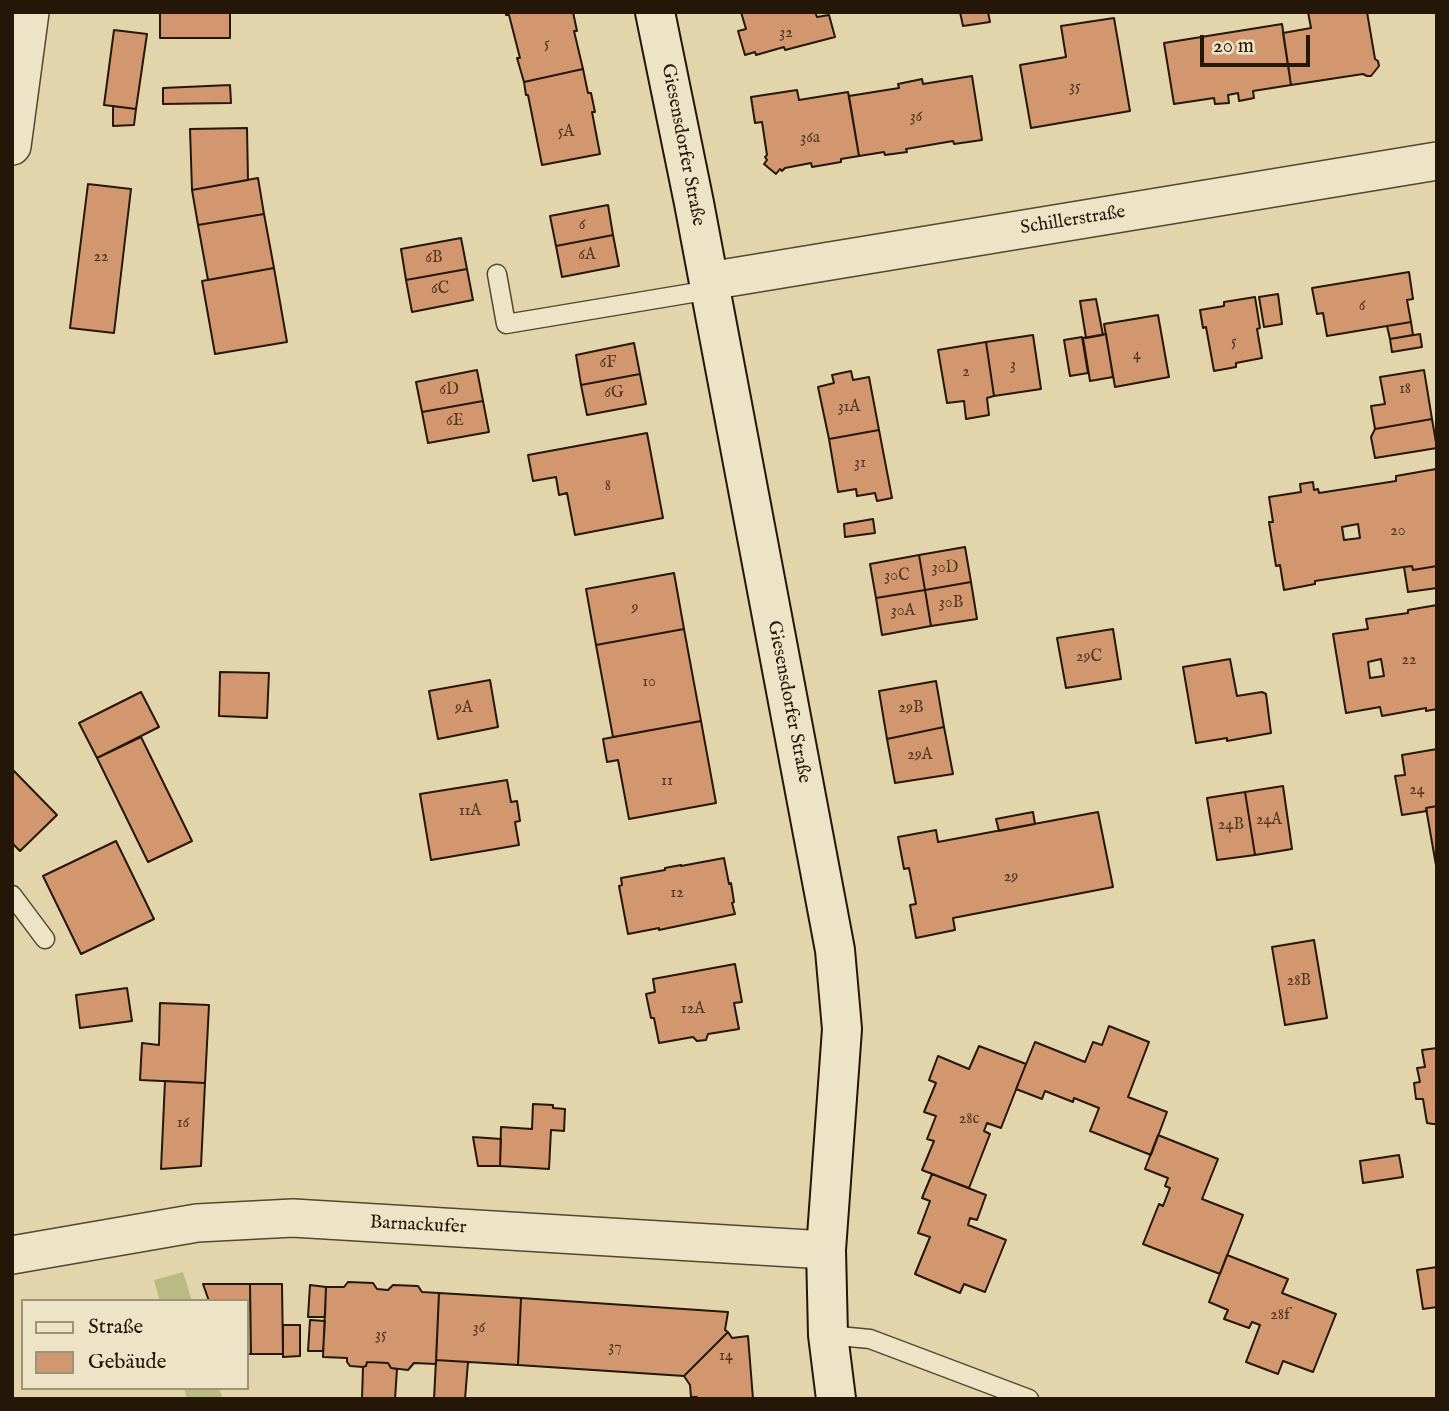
<!DOCTYPE html>
<html>
<head>
<meta charset="utf-8">
<style>
	body { margin:0 }
	#map { position:relative; width:1449px; height:1411px; overflow:hidden; background:#e3d5ab; font-family:"IM FELL English",serif }
	canvas { display:block }
	.frame { position:absolute; inset:0; border:14px solid #241707; pointer-events:none }
	.legend { position:absolute; left:21px; top:1299px; width:228px; height:91px; box-sizing:border-box; background:#ede4c8; border:2px solid #9d927b; margin:0; padding:9px 12px; list-style:none; font-size:21px; color:#241707 }
	.legend li { display:flex; align-items:center; gap:14px; height:35px }
	.legend b { width:35px; border:2px solid #9d927b }
	.scale { position:absolute; left:1200px; top:35px; width:110px; height:32px; box-sizing:border-box; border:4px solid #241707; border-top:0; padding-left:9px; font-size:21px; line-height:24px; white-space:nowrap; color:#241707; -webkit-text-stroke:5px #ede4c8; paint-order:stroke }
</style>
</head>
<body>
<div id="map">
<canvas width="1449" height="1411"></canvas>
<div class="frame"></div>
<ul class="legend">
<li><b style="height:9px;background:#ede4c8"></b>Straße</li>
<li><b style="height:19px;background:#d39770"></b>Gebäude</li>
</ul>
<div class="scale">20 m</div>
</div>
<script>
const c = document.querySelector('canvas').getContext('2d');
c.lineJoin = 'round';
function paint(path, color) {
  c.fillStyle = color;
  c.fill(path, 'evenodd');
}
function shape(rows) {
  const path = new Path2D();
  for (const r of rows) {
    path.moveTo(r[0], r[1]);
    for (let i = 2; i < r.length; i += 2) path.lineTo(r[i], r[i + 1]);
  }
  return path;
}
function strokePath(path, color, width, dash) {
  c.strokeStyle = color;
  c.lineWidth = width;
  c.lineCap = dash ? 'butt' : 'round';
  c.setLineDash(dash || []);
  c.stroke(path);
}
function label(font, color, halo, rows, align = 'center') {
  c.font = font + ' "IM FELL English",serif';
  c.lineWidth = 5;
  c.setLineDash([]);
  c.textBaseline = 'middle';
  c.strokeStyle = halo;
  c.fillStyle = color;
  for (const [text, x, y, turn = 0] of rows) {
    c.save();
    c.translate(x, y);
    c.rotate((+turn || 0) * Math.PI / 180);
    c.textAlign = isNaN(turn) ? turn : align;
    if (halo) c.strokeText(text, 0, 0);
    c.fillText(text, 0, 0);
    c.restore();
  }
}
const green = shape([
	[183,1272,192,1301,160,1301,154,1280],
	[184,1388,219,1388,223,1399,187,1399]
]);
const building = shape([
	[160,12,230,12,230,38,160,38,160,12],
	[506,12,573,12,577,31,574,31,583,69,524,82,517,58,520,58,509,15,506,15,506,12],
	[741,12,815,12,817,17,829,15,835,37,785,50,784,47,756,55,755,52,745,55,738,31,746,29,741,12],
	[960,12,988,12,990,22,963,26,960,12],
	[1308,12,1367,12,1375,59,1378,61,1379,66,1371,76,1367,76,1363,74,1291,85,1283,33,1311,28,1308,12],
	[1114,18,1130,111,1031,128,1020,65,1066,57,1061,26,1114,18],
	[1282,24,1291,85,1253,91,1254,98,1239,101,1238,93,1228,95,1229,103,1215,104,1214,98,1174,104,1164,43,1282,24],
	[114,30,147,34,136,109,104,105,114,30],
	[583,69,588,93,591,93,595,112,592,112,600,154,542,165,528,95,526,95,524,82,583,69],
	[972,76,982,140,954,144,953,141,906,149,907,152,885,155,884,152,859,156,849,96,899,88,898,84,922,79,923,84,972,76],
	[230,85,231,103,163,104,163,88,230,85],
	[797,90,799,100,848,92,859,156,841,159,841,162,812,167,811,163,785,168,782,171,780,169,776,174,764,164,767,160,765,157,767,155,762,122,755,123,751,97,797,90],
	[113,106,136,109,134,125,113,126,113,106],
	[247,128,248,180,192,190,190,129,247,128],
	[258,178,264,214,198,225,192,190,258,178],
	[88,184,131,189,114,333,70,328,88,184],
	[608,205,613,235,556,246,550,216,608,205],
	[264,214,274,268,208,280,198,225,264,214],
	[613,235,619,266,562,277,556,246,613,235],
	[461,238,467,269,406,280,401,249,461,238],
	[274,268,287,342,215,354,202,281,274,268],
	[467,269,473,300,412,312,406,280,467,269],
	[1409,272,1413,299,1407,300,1411,322,1327,336,1323,313,1317,314,1312,288,1409,272],
	[1278,294,1282,324,1264,327,1259,297,1278,294],
	[1255,297,1260,328,1257,329,1262,358,1236,363,1236,367,1214,371,1206,327,1203,328,1200,310,1224,306,1224,302,1255,297],
	[1096,299,1103,335,1086,338,1080,301,1096,299],
	[1158,315,1169,377,1115,387,1104,324,1158,315],
	[1411,322,1413,335,1390,339,1387,326,1411,322],
	[1106,334,1113,377,1090,381,1083,338,1106,334],
	[1420,334,1422,347,1392,352,1390,339,1420,334],
	[1033,335,1041,389,994,396,986,342,1033,335],
	[1082,337,1088,373,1070,376,1064,340,1082,337],
	[986,342,994,396,987,398,989,415,966,419,964,401,947,403,938,350,986,342],
	[634,343,640,374,581,385,576,355,634,343],
	[477,370,483,401,422,412,416,382,477,370],
	[1424,370,1432,419,1375,429,1371,406,1385,404,1380,377,1424,370],
	[851,371,853,380,869,377,879,430,829,439,818,387,834,383,832,375,851,371],
	[640,374,646,404,587,415,581,385,640,374],
	[483,401,489,432,428,443,422,412,483,401],
	[1432,419,1437,448,1375,458,1371,437,1375,429,1432,419],
	[879,430,892,498,877,501,875,493,857,496,856,489,838,492,829,439,879,430],
	[647,433,663,518,575,535,567,493,559,495,556,477,533,481,528,455,647,433],
	[1436,469,1437,566,1413,570,1412,566,1404,567,1315,581,1315,584,1284,590,1280,565,1276,566,1269,522,1273,522,1269,497,1301,492,1300,484,1313,482,1314,490,1318,489,1319,493,1396,481,1396,476,1436,469],
	[1358,524,1360,538,1344,540,1342,527,1358,524],
	[873,519,875,533,845,537,844,524,873,519],
	[965,547,971,582,925,590,919,555,965,547],
	[919,555,925,590,876,598,870,564,919,555],
	[1412,566,1413,570,1437,566,1437,588,1408,592,1404,567,1412,566],
	[674,573,684,629,596,645,586,589,674,573],
	[971,582,977,619,931,626,925,590,971,582],
	[925,590,931,626,882,635,876,598,925,590],
	[1437,605,1437,709,1426,711,1426,708,1382,716,1380,707,1346,713,1333,634,1368,629,1366,619,1408,613,1408,610,1437,605],
	[1381,659,1384,676,1370,678,1368,662,1381,659],
	[684,629,701,721,613,737,596,645,684,629],
	[1113,629,1121,679,1066,688,1057,638,1113,629],
	[1230,659,1237,696,1262,692,1266,694,1271,733,1227,741,1227,738,1196,743,1183,667,1230,659],
	[220,672,269,673,267,718,219,716,220,672],
	[490,680,498,727,438,739,429,691,490,680],
	[936,681,944,727,887,739,879,691,936,681],
	[141,692,159,727,97,758,79,723,141,692],
	[701,721,716,803,629,819,618,760,607,762,603,739,701,721],
	[944,727,953,774,895,783,887,739,944,727],
	[141,737,192,841,148,862,97,758,141,737],
	[1437,749,1437,806,1426,808,1427,811,1402,815,1395,776,1405,775,1402,755,1437,749],
	[12,769,57,815,20,851,12,843,12,769],
	[507,780,511,802,517,801,520,821,515,822,519,845,431,860,420,794,507,780],
	[1283,786,1292,849,1255,855,1245,792,1283,786],
	[1245,792,1255,855,1217,860,1207,798,1245,792],
	[1437,806,1437,871,1426,808,1437,806],
	[1033,812,1035,824,999,831,996,819,1033,812],
	[1098,812,1113,887,953,918,955,930,916,938,910,905,916,904,909,868,904,869,898,837,936,830,938,842,1098,812],
	[116,841,154,919,81,954,43,876,116,841],
	[724,858,729,884,731,883,734,902,732,903,735,914,659,930,659,928,628,934,619,886,622,885,621,878,665,870,665,868,681,865,681,866,724,858],
	[1314,940,1327,1018,1285,1025,1272,947,1314,940],
	[735,964,742,1002,734,1003,739,1029,708,1034,706,1040,697,1041,693,1037,659,1043,654,1018,651,1018,646,994,655,992,653,979,735,964],
	[127,988,132,1021,80,1028,76,995,127,988],
	[160,1003,209,1005,205,1083,140,1080,142,1043,159,1045,160,1003],
	[1109,1026,1149,1042,1128,1097,1167,1112,1151,1155,1090,1131,1099,1108,1074,1098,1073,1102,1045,1091,1042,1099,1016,1089,1035,1042,1085,1062,1093,1042,1102,1045,1109,1026],
	[979,1046,1026,1064,1001,1128,987,1123,984,1131,990,1134,969,1188,922,1170,934,1141,927,1139,936,1116,924,1112,936,1083,929,1080,938,1056,969,1069,979,1046],
	[1437,1048,1437,1124,1433,1124,1427,1123,1423,1099,1416,1099,1414,1083,1420,1082,1417,1068,1425,1067,1422,1050,1437,1048],
	[165,1081,205,1083,201,1166,161,1169,165,1081],
	[533,1104,553,1105,553,1108,565,1109,564,1131,551,1130,549,1169,500,1166,501,1127,532,1129,533,1104],
	[1158,1135,1218,1159,1202,1199,1243,1215,1220,1274,1143,1244,1159,1204,1163,1206,1170,1188,1165,1186,1168,1178,1145,1169,1158,1135],
	[473,1137,501,1139,500,1166,478,1166,473,1137],
	[1399,1155,1403,1177,1363,1183,1360,1161,1399,1155],
	[932,1174,986,1195,977,1220,970,1218,968,1225,1006,1240,985,1292,964,1284,960,1293,915,1274,930,1237,918,1233,930,1201,922,1198,932,1174],
	[1227,1255,1288,1279,1282,1293,1336,1314,1313,1372,1283,1361,1278,1374,1246,1362,1260,1325,1252,1322,1249,1328,1224,1319,1228,1310,1209,1302,1227,1255],
	[1437,1267,1437,1307,1423,1309,1417,1270,1437,1267],
	[348,1282,373,1283,377,1289,388,1290,393,1285,418,1286,422,1292,439,1293,436,1364,414,1363,408,1370,391,1368,388,1363,367,1362,366,1366,363,1367,350,1366,347,1362,347,1358,323,1357,326,1287,344,1287,348,1282],
	[203,1284,250,1284,251,1354,247,1354,247,1301,209,1301,203,1284],
	[250,1284,282,1284,283,1354,251,1354,250,1284],
	[310,1285,326,1287,325,1317,308,1317,310,1285],
	[439,1293,521,1298,518,1365,436,1360,439,1293],
	[521,1298,728,1312,725,1330,728,1332,684,1376,518,1365,521,1298],
	[310,1320,325,1321,323,1351,308,1351,310,1320],
	[283,1325,300,1325,300,1356,283,1357,283,1325],
	[728,1332,732,1338,748,1336,753,1399,697,1399,697,1397,691,1397,690,1385,684,1376,728,1332],
	[436,1360,468,1362,465,1399,434,1399,436,1360],
	[367,1362,388,1363,391,1368,397,1369,395,1399,362,1399,363,1367,366,1366,367,1362]
]);
const lane = shape([
	[497,274,506,324,710,290],
	[12,895,45,939],
	[828,1335,870,1339,1029,1399]
]);
const street = shape([
	[12,146,30,12],
	[709,281,1437,161],
	[12,1255,197,1223,293,1218,826,1250]
]);
const secondary = shape([
	[655,12,694,203,835,950,842,1029,826,1250,828,1335,836,1399]
]);
const numberNames = [
	["32",786,34],
	["5",547,45],
	["35",1075,88],
	["36",916,118],
	["5A",566,133],
	["36a",810,139],
	["6",582,226],
	["6A",587,256],
	["22",101,258],
	["6B",434,259],
	["6C",440,290],
	["6",1362,307],
	["5",1234,343],
	["4",1137,356],
	["6F",608,364],
	["3",1013,366],
	["2",966,373],
	["18",1405,390],
	["6D",449,391],
	["6G",614,394],
	["31A",849,408],
	["6E",455,422],
	["31",860,464],
	["8",608,487],
	["20",1398,532],
	["30D",945,569],
	["30C",897,577],
	["30B",951,604],
	["9",635,609],
	["30A",903,612],
	["29C",1089,658],
	["22",1409,661],
	["10",649,683],
	["9A",464,709],
	["29B",911,709],
	["29A",920,756],
	["11",667,782],
	["24",1417,791],
	["11A",470,812],
	["24A",1269,821],
	["24B",1231,826],
	["29",1011,878],
	["12",677,894],
	["28B",1299,982],
	["12A",693,1010],
	["28c",969,1120],
	["16",183,1124],
	["28f",1280,1316],
	["36",479,1329],
	["35",381,1336],
	["37",615,1348],
	["14",726,1357]
];
const streetNames = [
	["Giesensdorfer Straße",682,145,79],
	["Schillerstraße",1073,221,-9],
	["Giesensdorfer Straße",788,702,79],
	["Barnackufer",418,1226,3]
];
paint(green, '#babb84');
paint(building, '#d39770');
strokePath(building, '#241707', 2);
strokePath(lane, '#544630', 21);
strokePath(street, '#544630', 40);
strokePath(secondary, '#241707', 42);
strokePath(lane, '#ede4c8', 18);
strokePath(street, '#ede4c8', 37);
strokePath(secondary, '#ede4c8', 38);
label('16px', '#503721', null, numberNames);
label('19px', '#241707', '#ede4c8', streetNames);
</script>
</body>
</html>
